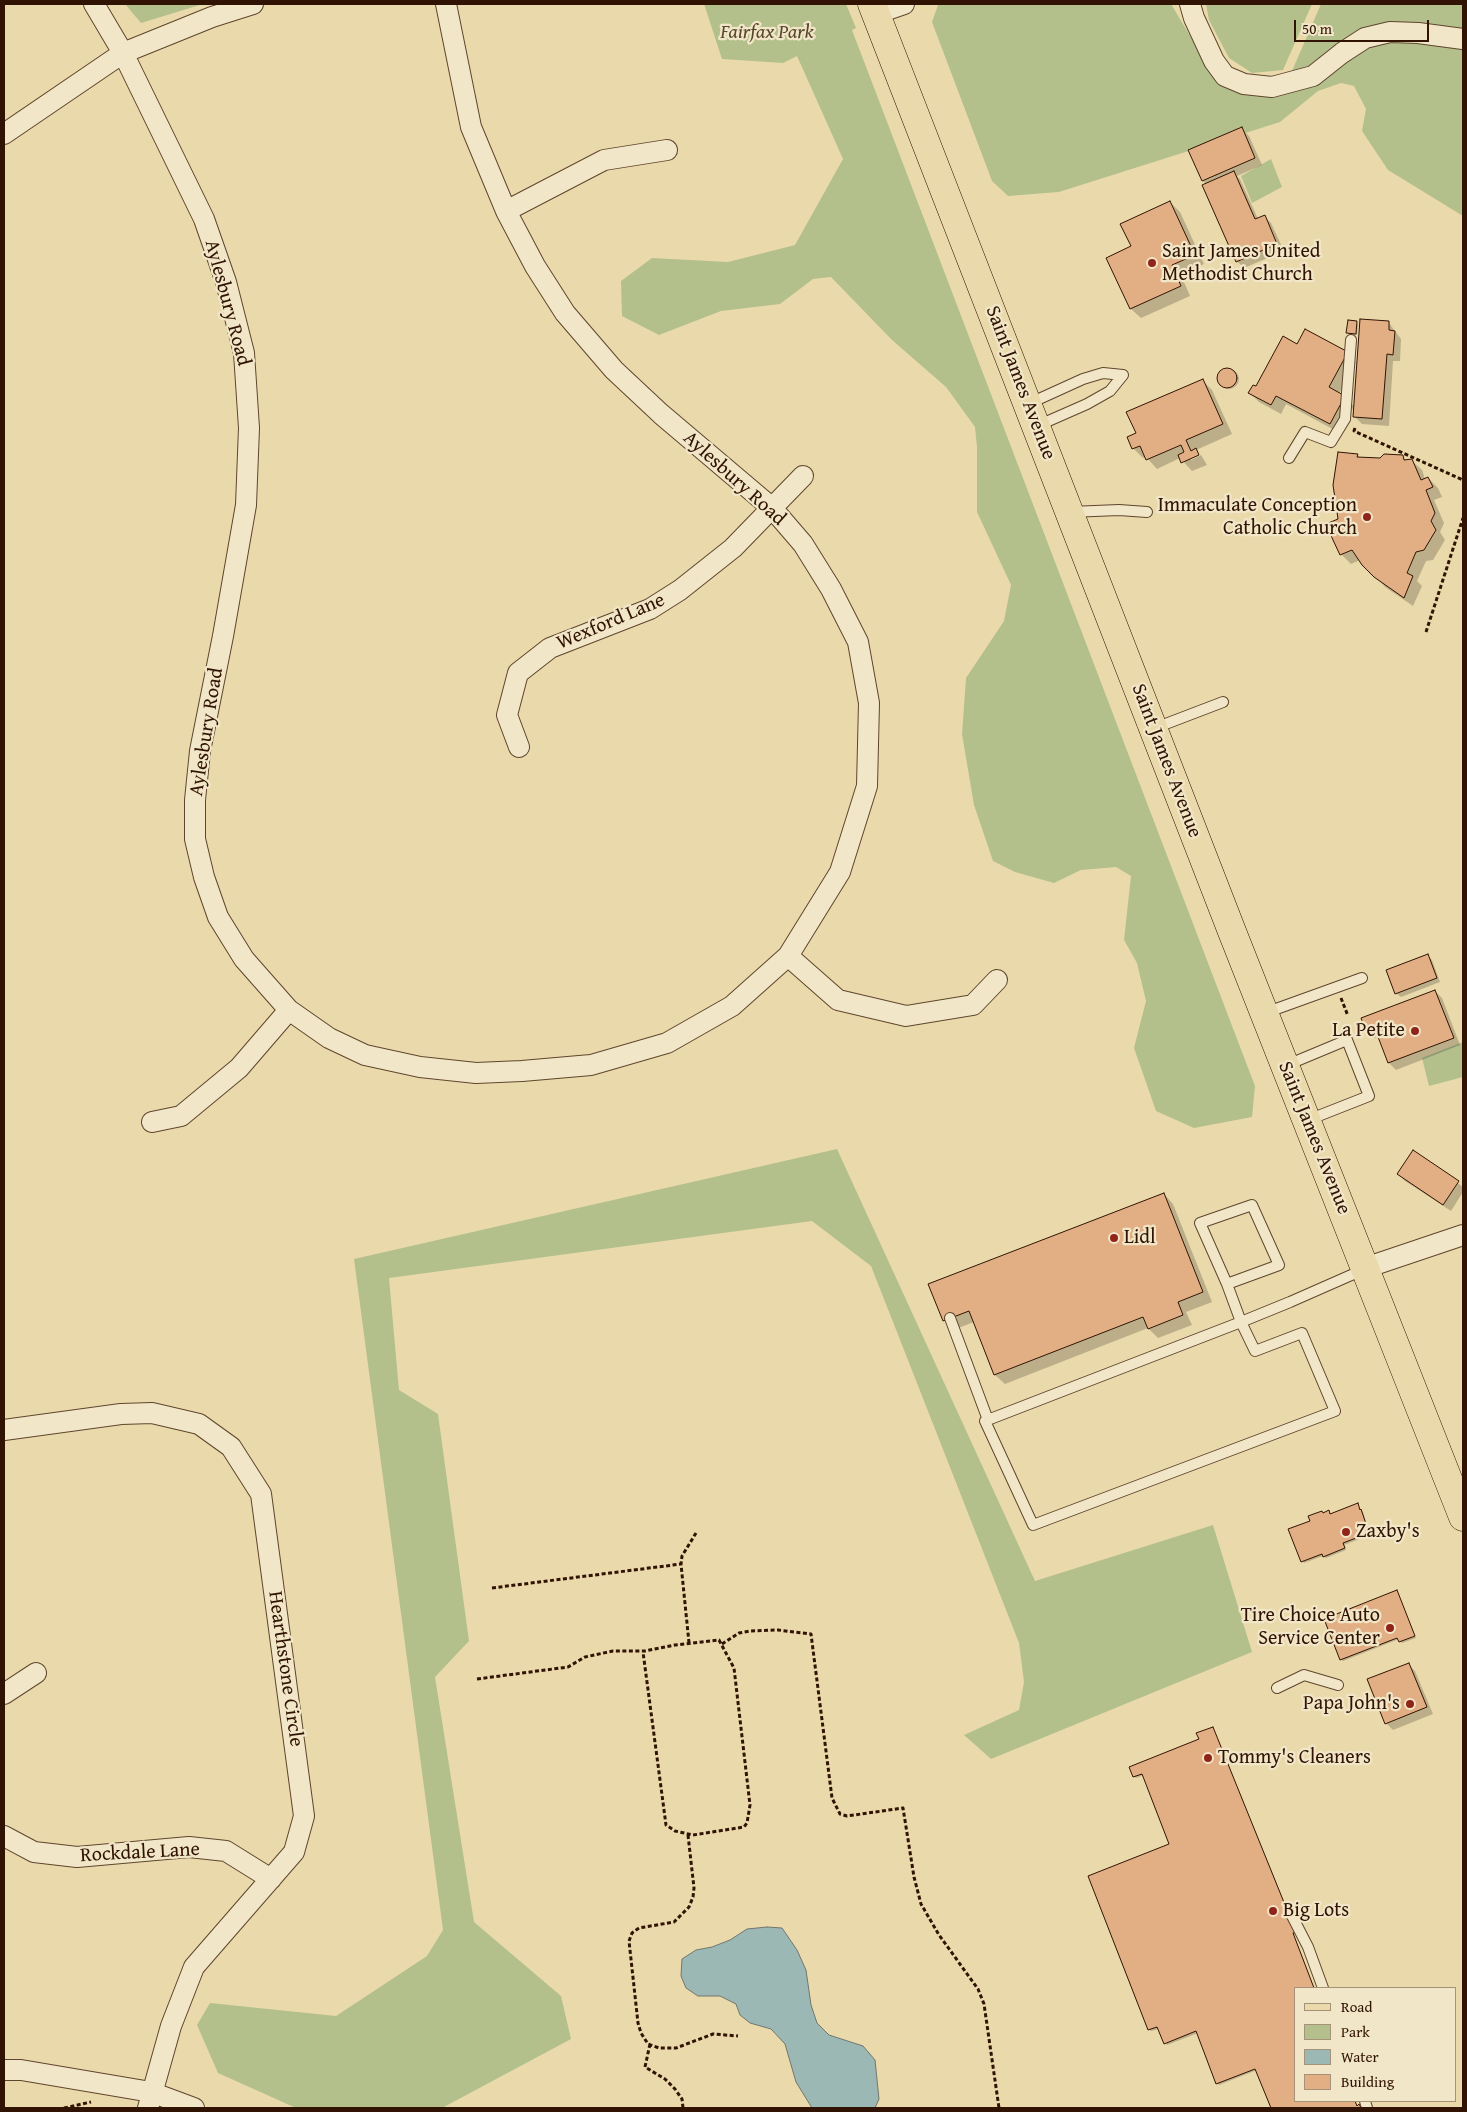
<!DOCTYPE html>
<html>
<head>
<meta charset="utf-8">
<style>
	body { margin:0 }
	#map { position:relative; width:1467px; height:2112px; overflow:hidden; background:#eadaab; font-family:"Gentium Book Plus",serif }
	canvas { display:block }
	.frame { position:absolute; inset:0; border:5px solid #311303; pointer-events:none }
	.legend { position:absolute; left:1294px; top:1987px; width:162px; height:115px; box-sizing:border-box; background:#f1e7c8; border:1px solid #a49279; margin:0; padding:6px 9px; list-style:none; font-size:15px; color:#311303 }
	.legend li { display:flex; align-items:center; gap:10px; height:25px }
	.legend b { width:25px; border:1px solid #a49279 }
	.scale { position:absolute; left:1294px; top:20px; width:135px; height:22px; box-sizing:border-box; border:2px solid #311303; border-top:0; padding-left:6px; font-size:15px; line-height:18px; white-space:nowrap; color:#311303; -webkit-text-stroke:4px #f1e7c8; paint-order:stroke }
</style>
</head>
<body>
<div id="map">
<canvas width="1467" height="2112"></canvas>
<div class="frame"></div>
<ul class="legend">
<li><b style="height:6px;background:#eadaab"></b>Road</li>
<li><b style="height:14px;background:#b3c08c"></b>Park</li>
<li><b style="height:14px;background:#9cb8b4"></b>Water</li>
<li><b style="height:14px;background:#e2af85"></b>Building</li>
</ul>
<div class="scale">50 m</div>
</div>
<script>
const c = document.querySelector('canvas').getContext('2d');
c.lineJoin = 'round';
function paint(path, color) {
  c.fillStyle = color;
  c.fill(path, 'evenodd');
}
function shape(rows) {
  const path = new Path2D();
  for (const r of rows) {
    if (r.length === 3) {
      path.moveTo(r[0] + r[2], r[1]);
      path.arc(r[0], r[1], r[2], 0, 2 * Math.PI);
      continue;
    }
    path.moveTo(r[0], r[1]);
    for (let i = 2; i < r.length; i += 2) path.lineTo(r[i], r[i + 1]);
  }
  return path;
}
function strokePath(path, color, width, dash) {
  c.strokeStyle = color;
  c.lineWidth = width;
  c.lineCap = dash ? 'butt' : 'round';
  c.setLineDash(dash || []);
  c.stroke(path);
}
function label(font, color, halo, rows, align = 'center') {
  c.font = font + ' "Gentium Book Plus",serif';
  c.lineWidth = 4.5;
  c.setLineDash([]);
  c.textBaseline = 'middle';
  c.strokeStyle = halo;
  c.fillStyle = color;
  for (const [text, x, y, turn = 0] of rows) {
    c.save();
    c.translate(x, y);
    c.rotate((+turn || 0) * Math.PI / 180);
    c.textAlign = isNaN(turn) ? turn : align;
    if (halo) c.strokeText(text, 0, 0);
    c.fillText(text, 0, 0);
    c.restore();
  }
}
const green = shape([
	[125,4,203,4,141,23],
	[704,4,846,4,856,28,852,30,1255,1086,1252,1117,1194,1128,1156,1111,1134,1048,1146,1001,1137,963,1124,940,1131,876,1116,867,1081,870,1054,883,1015,872,993,861,974,805,962,734,966,678,1004,621,1011,585,977,512,977,447,975,427,946,387,892,340,831,277,813,279,780,304,721,311,659,335,622,316,621,281,652,258,728,262,795,245,843,159,797,56,783,63,722,59],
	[951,4,1171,4,1217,81,1270,90,1292,71,1321,4,1463,4,1463,216,1388,170,1362,131,1366,109,1354,86,1341,83,1318,91,1280,122,1059,192,1008,196,992,181,932,22,938,5],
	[1206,4,1312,4,1283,70,1252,73,1229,58,1209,20],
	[1271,159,1282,187,1252,203,1241,176],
	[1463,1042,1463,1077,1429,1086,1422,1058],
	[837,1149,1035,1581,1213,1525,1252,1652,991,1759,964,1735,1019,1710,1024,1682,1019,1643,871,1266,812,1221,389,1278,399,1390,438,1414,469,1641,435,1677,474,1922,561,1996,571,2039,442,2108,296,2108,218,2073,197,2025,210,2003,336,2016,427,1956,443,1930,354,1259]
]);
const water = shape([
	[767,1927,782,1928,797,1950,806,1970,811,2005,817,2023,829,2035,863,2046,875,2060,879,2099,875,2108,812,2108,796,2082,785,2044,771,2029,750,2023,740,2015,736,2004,720,1996,698,1996,686,1988,681,1976,682,1959,696,1950,712,1947,730,1940,747,1929,767,1927]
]);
const shadow = shape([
	[1242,129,1249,136,1262,165,1237,176,1240,179,1258,219,1264,216,1271,223,1284,251,1244,268,1237,261,1206,184,1203,181,1190,151],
	[1170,202,1180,212,1204,264,1181,275,1190,296,1141,318,1131,309,1108,258,1133,247],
	[1356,322,1358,324,1357,335,1350,334,1348,332],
	[1389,323,1401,339,1400,361,1393,361,1389,426,1362,424,1355,417],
	[1297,346,1347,353,1356,362,1339,394,1354,406,1340,433,1286,404,1281,414,1259,402,1250,393],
	[1229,379,10],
	[1202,380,1212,390,1232,434,1196,450,1199,453,1191,457,1191,460,1201,455,1207,465,1192,471,1180,458,1157,469,1146,457,1143,458,1134,449,1129,437,1137,433],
	[1357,455,1360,458,1381,459,1402,457,1407,461,1412,461,1422,470,1425,479,1428,478,1438,488,1442,497,1434,500,1444,523,1440,532,1445,540,1433,560,1426,561,1417,581,1422,586,1413,606,1385,587,1360,560,1351,564,1341,554,1339,519],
	[1427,955,1432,960,1440,982,1401,997,1396,993],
	[1435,991,1442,998,1460,1045,1396,1070,1389,1063,1379,1036,1374,1038,1367,1031],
	[1413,1152,1463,1187,1463,1192,1451,1211,1405,1181,1398,1174],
	[1164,1194,1173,1204,1212,1302,1186,1312,1192,1325,1158,1338,1148,1328,1005,1384,995,1375,974,1322,953,1330,944,1320],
	[1357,1505,1363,1512,1370,1535,1344,1545,1346,1550,1326,1558,1323,1556,1304,1563,1290,1530,1312,1522,1323,1514,1329,1512,1331,1514],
	[1397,1592,1416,1638,1402,1643,1399,1639,1343,1661,1341,1659],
	[1408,1664,1415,1671,1433,1714,1393,1730,1386,1723],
	[1213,1728,1297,1934,1294,1935,1314,1988,1296,1988,1296,2101,1355,2101,1357,2107,1361,2108,1272,2108,1257,2070,1219,2085,1217,2083,1198,2033,1167,2045,1159,2029,1151,2031,1150,2030,1090,1876,1171,1845,1144,1775,1136,1778,1134,1776,1201,1740]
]);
const building = shape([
	[1242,127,1255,158,1202,181,1188,150,1242,127],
	[1234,171,1255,219,1265,215,1277,244,1236,262,1202,185,1234,171],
	[1170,201,1195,255,1172,265,1181,286,1130,309,1106,258,1131,246,1120,224,1170,201],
	[1360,319,1389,321,1389,330,1395,331,1393,355,1387,354,1382,419,1353,417,1360,319],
	[1348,320,1357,321,1356,334,1346,333,1348,320],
	[1305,329,1348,352,1329,387,1345,396,1330,424,1276,396,1271,405,1248,393,1253,385,1256,386,1283,336,1297,344,1305,329],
	[1227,378,10],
	[1203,379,1223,424,1186,440,1191,451,1196,448,1199,455,1181,463,1178,455,1184,452,1181,445,1146,460,1140,446,1132,449,1127,437,1136,433,1126,412,1203,379],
	[1338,452,1358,454,1357,457,1380,458,1384,454,1403,455,1404,460,1412,459,1421,480,1428,477,1433,487,1426,490,1435,513,1431,521,1436,530,1424,550,1416,552,1407,573,1413,576,1404,598,1374,577,1362,565,1352,550,1340,555,1333,540,1326,524,1338,519,1333,485,1338,452],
	[1428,954,1437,978,1395,994,1386,970,1428,954],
	[1435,990,1454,1038,1388,1063,1375,1029,1366,1032,1361,1018,1435,990],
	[1413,1150,1459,1181,1443,1205,1397,1174,1413,1150],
	[1164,1193,1203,1292,1178,1302,1183,1315,1148,1329,1143,1317,994,1375,969,1311,943,1321,928,1284,1164,1193],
	[1358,1503,1360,1510,1361,1509,1369,1533,1343,1543,1345,1548,1323,1557,1322,1554,1301,1562,1288,1529,1310,1521,1308,1516,1322,1511,1323,1513,1329,1510,1330,1514,1358,1503],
	[1397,1590,1415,1636,1399,1642,1397,1638,1340,1660,1324,1619,1397,1590],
	[1409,1663,1427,1707,1385,1724,1367,1679,1409,1663],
	[1213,1727,1296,1932,1293,1933,1314,1988,1296,1988,1296,2101,1355,2101,1357,2106,1359,2104,1361,2108,1271,2108,1255,2069,1216,2084,1196,2031,1164,2044,1157,2027,1148,2030,1088,1876,1169,1844,1142,1774,1133,1777,1129,1767,1199,1739,1196,1733,1213,1727]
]);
const path = shape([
	[1355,428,1354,431,1463,480],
	[1426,632,1463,518],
	[1341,998,1348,1016],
	[492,1588,681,1564],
	[689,1643,681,1564,682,1556,696,1533],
	[722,1644,739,1633,750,1631,778,1630,811,1634,832,1798,840,1814,847,1816,903,1808,914,1877,921,1904,939,1935,978,1989,984,2004,999,2108],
	[477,1679,568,1667,585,1657,613,1651,645,1651,675,1645,719,1640,734,1668,750,1805,747,1823,744,1827,693,1835,675,1831,666,1825,643,1652],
	[688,1835,694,1888,693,1897,689,1907,674,1922,639,1928,632,1933,629,1941,638,2023,641,2033,648,2044,659,2048,676,2048,713,2034,738,2036],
	[650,2044,645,2067,665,2079,675,2089,682,2099,683,2108],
	[64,2108,91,2102]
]);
const lane = shape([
	[1028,404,1083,379,1103,373,1123,375],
	[1037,426,1087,404,1110,391,1123,375],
	[1289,458,1305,432,1331,442,1345,419,1351,340],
	[1070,512,1119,510,1147,512],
	[1155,728,1223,702],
	[1265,1013,1362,978],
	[1287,1065,1347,1040,1369,1096,1308,1120],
	[1227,1284,1200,1223,1252,1205,1279,1265,1227,1284,1241,1322,1255,1351,1302,1333,1335,1411,1033,1525,985,1421,1241,1322,1290,1302,1365,1269],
	[950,1318,988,1420],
	[1277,1688,1304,1675,1338,1685],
	[1290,1912,1308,1947,1323,1988],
	[1365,2101,1367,2108]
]);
const street = shape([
	[94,4,123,53,204,219,226,282,244,353,249,428,246,505,223,636,200,751,195,800,195,839,204,877,218,917,244,959,289,1010,329,1038,365,1055,420,1067,476,1073,522,1071,591,1065,667,1043,732,1006,788,956,840,872,867,786,869,703,858,642,831,589,803,544,772,508,661,414,614,370,565,313,535,266,506,211,471,127,446,4],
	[1190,4,1194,18,1214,61,1225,76,1244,84,1272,87,1313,76,1342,53,1365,38,1390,32,1418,33,1463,39],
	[875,14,904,4],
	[4,134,123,53,212,17,253,4],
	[506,211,604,160,667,150],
	[519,747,507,715,518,673,550,648,650,609,680,590,733,548,803,476],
	[788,956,838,1000,906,1016,973,1005,997,980],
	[152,1122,181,1116,239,1068,289,1010],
	[1365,1268,1463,1235],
	[4,1430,121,1414,152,1413,199,1424,231,1447,261,1494,304,1816,294,1852,194,1967,171,2026,148,2108],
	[4,1694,36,1673],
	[4,1836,34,1852,77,1857,189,1847,226,1851,271,1879],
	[4,2070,21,2070,151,2092,194,2108]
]);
const primary = shape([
	[872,4,1231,929,1463,1517]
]);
const markers = [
	[1152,263,5,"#8f2418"],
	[1367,517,5,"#8f2418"],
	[1415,1031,5,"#8f2418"],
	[1114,1238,5,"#8f2418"],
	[1346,1532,5,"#8f2418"],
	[1390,1628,5,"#8f2418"],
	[1410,1704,5,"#8f2418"],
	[1208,1758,5,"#8f2418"],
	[1273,1911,5,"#8f2418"]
];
const parkNames = [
	["Fairfax Park",767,33]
];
const poiNames = [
	["Saint James United",1162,252],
	["Methodist Church",1162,275],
	["Immaculate Conception",1357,506,"right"],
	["Catholic Church",1357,529,"right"],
	["La Petite",1405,1031,"right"],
	["Lidl",1124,1238],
	["Zaxby's",1356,1532],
	["Tire Choice Auto",1380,1616,"right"],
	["Service Center",1380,1639,"right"],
	["Papa John's",1400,1704,"right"],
	["Tommy's Cleaners",1218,1758],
	["Big Lots",1283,1911]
];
const streetNames = [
	["Aylesbury Road",227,303,75],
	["Saint James Avenue",1020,383,69],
	["Aylesbury Road",734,479,42],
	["Wexford Lane",611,622,-23],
	["Aylesbury Road",207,732,-81],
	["Saint James Avenue",1166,761,69],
	["Saint James Avenue",1314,1138,68],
	["Hearthstone Circle",285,1669,82],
	["Rockdale Lane",140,1853,-3]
];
paint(green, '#b3c08c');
paint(water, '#9cb8b4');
strokePath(water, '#71766d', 1);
paint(shadow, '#0003');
paint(building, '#e2af85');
strokePath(building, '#311303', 1);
strokePath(lane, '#5f452d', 12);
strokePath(street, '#5f452d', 22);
strokePath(primary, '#311303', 29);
strokePath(path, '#311303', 3, [4, 2.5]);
strokePath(lane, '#f1e7c8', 10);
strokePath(street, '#f1e7c8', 20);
strokePath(primary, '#eadaab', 28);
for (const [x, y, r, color] of markers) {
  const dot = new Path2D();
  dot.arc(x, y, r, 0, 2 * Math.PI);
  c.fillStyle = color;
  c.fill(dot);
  strokePath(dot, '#f1e7c8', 2);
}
label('italic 20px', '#58472c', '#f1e7c8', parkNames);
label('20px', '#311303', '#f1e7c8', poiNames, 'left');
label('20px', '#311303', '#f1e7c8', streetNames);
</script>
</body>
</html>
